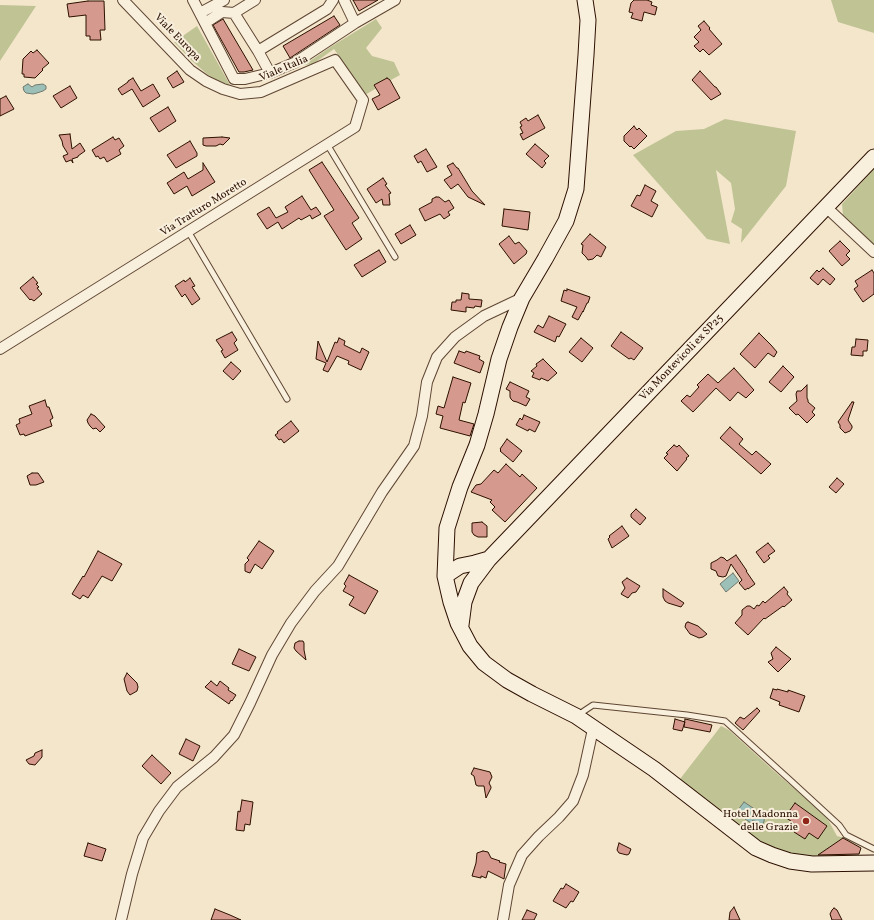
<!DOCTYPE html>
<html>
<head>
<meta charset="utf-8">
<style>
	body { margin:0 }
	canvas { display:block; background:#f4e6cb }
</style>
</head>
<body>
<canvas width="874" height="920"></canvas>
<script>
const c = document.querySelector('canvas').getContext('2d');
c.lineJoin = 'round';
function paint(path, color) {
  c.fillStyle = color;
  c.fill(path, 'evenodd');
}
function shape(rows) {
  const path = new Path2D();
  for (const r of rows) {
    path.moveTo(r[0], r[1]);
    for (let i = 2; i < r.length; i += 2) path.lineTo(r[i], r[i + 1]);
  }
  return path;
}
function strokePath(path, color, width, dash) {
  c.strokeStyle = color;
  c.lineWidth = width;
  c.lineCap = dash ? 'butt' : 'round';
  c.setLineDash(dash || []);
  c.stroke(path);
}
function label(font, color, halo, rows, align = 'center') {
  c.font = font + ' Vollkorn,serif';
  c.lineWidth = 4;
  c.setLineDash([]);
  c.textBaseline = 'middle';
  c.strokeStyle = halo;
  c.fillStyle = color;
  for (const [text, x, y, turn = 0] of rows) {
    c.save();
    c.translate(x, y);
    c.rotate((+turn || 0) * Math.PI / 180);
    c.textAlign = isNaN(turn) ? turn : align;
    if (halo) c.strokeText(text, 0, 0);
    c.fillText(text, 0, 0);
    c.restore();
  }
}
const green = shape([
	[831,0,874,0,874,33,838,22],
	[0,5,36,6,0,61],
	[376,19,382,28,366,48,372,56,394,62,400,75,380,86,365,95,334,49,313,64,304,65,332,46],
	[197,26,230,85,214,80,192,61,174,42],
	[725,119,796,131,786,186,741,243,742,229,731,222,735,209,731,183,716,170,730,244,707,239,633,155,676,131,704,129],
	[874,169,874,249,843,216,842,204],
	[721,726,729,730,774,771,826,816,837,836,841,837,844,837,861,848,859,856,808,857,779,850,759,840,741,828,680,779]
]);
const water = shape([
	[28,84,32,87,35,85,43,84,46,86,46,89,43,91,37,93,33,94,26,93,24,91,23,87,26,85,28,84],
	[733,573,739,581,726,592,720,584,733,573],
	[744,802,765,816,764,821,762,826,753,820,751,823,745,819,747,816,738,810,744,802]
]);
const building = shape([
	[353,0,378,0,359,11,353,0],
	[634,0,647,0,652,2,651,5,657,7,655,15,644,12,642,21,631,18,633,13,629,12,631,3,634,0],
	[88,1,104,1,105,30,100,30,101,40,90,40,90,36,86,36,86,15,69,17,67,4,88,1],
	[334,16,340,25,290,58,283,46,334,16],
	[223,19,253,70,244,72,239,72,213,25,223,19],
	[704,21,710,28,709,29,722,44,709,55,703,49,700,52,694,46,699,42,694,37,701,30,698,26,704,21],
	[37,50,49,63,42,69,43,70,35,78,24,77,24,74,22,74,23,59,31,51,33,53,37,50],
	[177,71,184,82,173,88,167,78,177,71],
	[700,71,715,87,716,87,721,94,711,100,692,80,700,71],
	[133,78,141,91,153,84,160,96,143,107,132,89,122,95,118,89,128,82,128,81,133,78],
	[387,78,390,80,400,98,378,110,372,99,380,95,374,85,387,78],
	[70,86,77,98,61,108,53,96,70,86],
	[6,96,14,109,0,116,0,99,6,96],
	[168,107,176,121,159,132,150,118,168,107],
	[538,115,545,128,523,140,520,134,523,133,520,127,522,126,520,122,526,118,528,121,538,115],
	[634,126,637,130,639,128,647,136,634,149,631,146,630,147,624,141,624,136,634,126],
	[70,134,72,149,80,143,85,151,78,156,78,157,72,159,73,163,71,160,66,162,63,156,68,154,63,146,62,141,59,135,70,134],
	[113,137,115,140,119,138,124,146,119,150,121,154,107,162,104,157,100,159,98,156,96,157,92,150,113,137],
	[222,137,230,138,223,145,220,144,216,146,206,146,203,145,203,138,222,137],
	[190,141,197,153,197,156,176,168,167,155,190,141],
	[535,144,549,156,544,161,546,163,542,168,526,154,535,144],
	[426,149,437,167,427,172,421,161,418,163,414,156,426,149],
	[322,162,359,218,352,223,362,239,346,250,324,216,334,210,309,170,322,162],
	[203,163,215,182,192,196,187,186,174,194,167,183,184,172,188,179,203,170,203,163],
	[453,163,457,168,458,168,472,191,485,205,468,197,458,184,451,189,444,180,452,175,447,166,453,163],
	[383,178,387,184,385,185,391,193,389,194,390,205,383,205,382,199,376,203,367,189,383,178],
	[645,185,656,191,651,201,658,205,652,217,631,206,637,195,640,196,645,185],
	[302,196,311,210,316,207,321,214,312,219,310,215,301,220,299,218,282,229,278,222,267,229,257,214,269,207,276,218,288,212,285,207,302,196],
	[436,197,439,197,445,202,449,200,454,208,448,212,450,215,444,219,440,214,425,221,419,209,432,202,432,199,436,197],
	[504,209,530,212,528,230,502,226,504,209],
	[410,225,416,235,401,244,395,234,410,225],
	[590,234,606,247,601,257,597,255,593,259,588,260,586,257,582,253,583,245,581,244,590,234],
	[509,236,515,244,519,242,527,251,526,254,514,264,499,244,509,236],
	[840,241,850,251,846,255,850,259,842,266,829,251,840,241],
	[379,250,386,262,362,277,354,265,379,250],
	[823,268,835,279,830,285,823,279,818,285,810,278,817,270,819,272,823,268],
	[872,270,874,273,874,294,863,302,854,289,858,286,855,281,872,270],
	[33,277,38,283,36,284,39,287,37,288,42,294,34,301,31,299,30,300,20,288,33,277],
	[190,278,195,286,192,287,200,299,192,305,185,294,182,297,175,286,184,280,185,282,190,278],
	[567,289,590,297,588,303,587,303,583,312,583,311,578,320,572,317,577,307,561,301,564,290,567,291,567,289],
	[462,293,469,294,469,299,482,300,481,307,475,306,474,308,466,307,466,312,451,310,452,302,456,302,456,300,461,300,462,293],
	[549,316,566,324,559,337,557,336,555,342,534,332,538,325,543,328,549,316],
	[232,332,237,340,234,343,238,350,225,358,221,351,223,350,216,340,232,332],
	[621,332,643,348,634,360,631,358,629,359,611,346,621,332],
	[759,333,771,345,777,352,774,357,768,353,755,368,740,354,759,333],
	[339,338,345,341,344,345,360,353,362,348,369,352,361,370,348,364,349,361,337,356,328,372,323,370,326,363,316,359,318,341,327,362,335,342,337,343,339,338],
	[581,338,593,348,582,362,569,352,581,338],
	[856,339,868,340,867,351,863,351,863,356,851,355,852,347,855,347,856,339],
	[459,351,465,353,466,351,480,356,479,359,484,362,480,373,454,363,459,351],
	[543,359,557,373,548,381,541,378,540,380,532,377,534,373,531,371,537,366,536,364,543,359],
	[231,362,241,371,233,380,223,371,231,362],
	[783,366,794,377,781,392,769,382,783,366],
	[734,368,754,390,746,398,738,392,730,401,716,388,693,412,681,401,687,395,690,397,699,387,697,385,708,374,718,383,734,368],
	[453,377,471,383,465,403,463,402,459,420,474,424,470,436,440,428,443,416,436,414,438,406,444,408,453,377],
	[510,382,529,391,526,397,530,399,526,406,517,402,513,401,511,399,510,397,510,391,506,389,510,382],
	[807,385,807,398,808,400,808,402,815,408,812,412,815,415,807,423,798,414,796,415,789,408,797,401,796,394,797,391,801,391,807,385],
	[45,400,47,407,49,407,53,418,50,420,52,426,25,436,24,434,20,435,16,425,20,423,19,419,32,414,29,406,45,400],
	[852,402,854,402,848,420,852,426,852,428,850,431,845,433,840,428,840,425,838,422,852,402],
	[91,414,95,416,105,427,100,432,96,428,93,429,90,426,88,423,87,420,91,414],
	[524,415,540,422,535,432,529,429,528,431,516,425,520,418,522,420,524,415],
	[291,421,299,431,284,443,281,439,279,440,275,435,278,433,277,432,291,421],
	[730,427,743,439,739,444,752,455,756,451,771,464,761,474,720,438,730,427],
	[507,439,522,451,513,462,500,451,501,450,500,449,507,439],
	[674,445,677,447,679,445,689,456,686,458,687,459,677,471,664,458,668,454,666,453,674,445],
	[506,464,520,477,522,474,537,488,505,522,492,510,495,507,490,502,492,500,471,492,476,485,481,484,494,470,498,473,506,464],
	[32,473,38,473,44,482,36,485,30,485,27,476,32,473],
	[837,478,844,484,836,493,829,487,837,478],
	[636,509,646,518,640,525,631,517,631,514,636,509],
	[482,522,487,526,487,537,478,537,474,535,472,532,472,523,482,522],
	[622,526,629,536,612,548,608,539,610,537,609,536,622,526],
	[259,541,274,551,262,569,255,564,250,573,247,572,245,571,245,564,249,560,247,558,259,541],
	[768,543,775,551,768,556,770,558,764,563,756,552,768,543],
	[98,551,122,564,112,581,102,576,88,598,83,595,80,599,72,594,83,576,84,577,98,551],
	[736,555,747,571,746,571,755,584,748,589,748,588,745,590,739,583,742,580,731,564,726,576,723,577,718,576,716,571,711,569,711,563,717,560,721,557,724,558,727,561,736,555],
	[349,575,378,591,365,614,349,605,354,597,343,591,346,586,344,584,349,575],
	[627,578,640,586,636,592,632,593,628,598,621,594,625,588,622,582,627,578],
	[784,587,788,592,787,594,792,600,784,607,783,606,765,619,764,618,748,635,735,623,742,615,742,610,747,606,750,606,754,609,757,605,759,606,763,601,765,603,784,587],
	[663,589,684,603,681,607,668,603,665,601,663,597,663,589],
	[688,622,698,626,707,634,703,637,699,638,697,637,690,634,685,627,686,623,688,622],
	[299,641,303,641,304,643,304,650,306,660,296,651,294,648,295,643,299,641],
	[776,647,791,659,778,672,768,662,773,659,771,653,776,647],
	[239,649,256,657,249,671,232,664,239,649],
	[127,673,137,683,138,687,137,691,130,695,127,691,124,679,127,673],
	[211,681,217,686,220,681,229,688,228,690,236,695,232,701,231,700,229,704,205,687,211,681],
	[773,689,777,690,777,689,788,692,788,690,805,696,799,712,779,705,780,702,770,698,773,689],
	[757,708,760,711,743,730,735,723,740,717,744,719,757,708],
	[675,719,685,722,682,731,673,729,675,719],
	[685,719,712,725,710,732,684,727,685,719],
	[186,739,200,746,193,761,179,754,186,739],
	[42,750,42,757,35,765,29,764,26,760,34,756,35,753,42,750],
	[152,755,171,773,161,784,142,766,152,755],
	[474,768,490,772,492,777,489,783,491,787,491,788,486,798,484,786,478,786,476,785,474,776,471,774,474,768],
	[242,800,253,802,250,825,245,824,244,831,236,830,238,811,240,812,242,800],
	[795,803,827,826,818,839,809,833,805,839,794,832,798,826,785,817,795,803],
	[843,838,861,848,859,854,818,855,843,838],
	[88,843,106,849,102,861,84,856,88,843],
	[619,843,631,849,629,854,627,855,619,853,617,850,619,843],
	[483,851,488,852,491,858,500,861,499,862,506,864,504,879,488,871,486,878,481,876,481,878,472,876,476,863,477,853,483,851],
	[566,884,579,892,573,902,571,901,566,908,553,901,561,888,563,889,566,884],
	[734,907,740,920,729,920,730,912,734,907],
	[834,908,837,910,842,920,832,920,830,914,832,910,834,908],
	[215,909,230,915,241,920,211,920,215,909],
	[527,910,537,914,534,920,522,920,527,910]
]);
const lane = shape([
	[327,144,395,257],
	[188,231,287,399],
	[578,715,593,705,687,715,725,721,789,779,839,825,846,835,874,849]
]);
const street = shape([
	[193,0,234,79,245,79,270,73,296,62,355,23,395,0],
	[344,0,355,23],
	[200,13,224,0],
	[234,13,258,51,270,73],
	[205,23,222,12,234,13,255,0],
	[258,51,327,9,333,0],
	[826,207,874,252],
	[0,349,355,127,363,100,335,60,261,92,240,94,223,89,206,81,190,70,123,0],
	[121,920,132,874,143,838,159,811,177,787,214,757,234,735,250,703,272,655,291,623,315,591,338,566,382,492,414,446,422,416,427,382,437,357,455,337,484,316,522,298],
	[503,920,509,885,522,855,539,836,559,817,573,801,583,775,593,729]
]);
const secondary = shape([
	[585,0,588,20,586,55,576,189,566,221,545,259,522,298,510,327,499,359,486,414,477,445,460,487,447,528,445,576,451,602,458,623,470,646,484,663,507,680,532,694,576,716,654,769,756,848,772,855,790,861,812,864,874,863],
	[445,576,460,566,475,563,489,559],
	[461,625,464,602,471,583,489,559,874,157]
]);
const markers = [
	[806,821,4,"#8f2418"]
];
const streetNames = [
	["Viale Europa",177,38,46],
	["Viale Italia",284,69,-23],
	["Via Tratturo Moretto",204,208,-32],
	["Via Montevicoli ex SP25",682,358,-46]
];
const poiNames = [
	["Hotel Madonna",798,815],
	["delle Grazie",798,828]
];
paint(green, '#c0c495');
paint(water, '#9cbfb8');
strokePath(water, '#70796e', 1);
paint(building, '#d5998d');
strokePath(building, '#2d1000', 1);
strokePath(lane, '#5f4633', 7);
strokePath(street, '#5f4633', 12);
strokePath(secondary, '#2d1000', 17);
strokePath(lane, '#f8efdd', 5);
strokePath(street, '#f8efdd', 10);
strokePath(secondary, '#f8efdd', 15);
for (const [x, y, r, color] of markers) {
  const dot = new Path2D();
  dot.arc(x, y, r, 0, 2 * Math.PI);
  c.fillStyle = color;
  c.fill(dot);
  strokePath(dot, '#f8efdd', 1.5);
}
label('11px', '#2d1000', '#f8efdd', streetNames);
label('11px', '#2d1000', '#f8efdd', poiNames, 'right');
</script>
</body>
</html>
